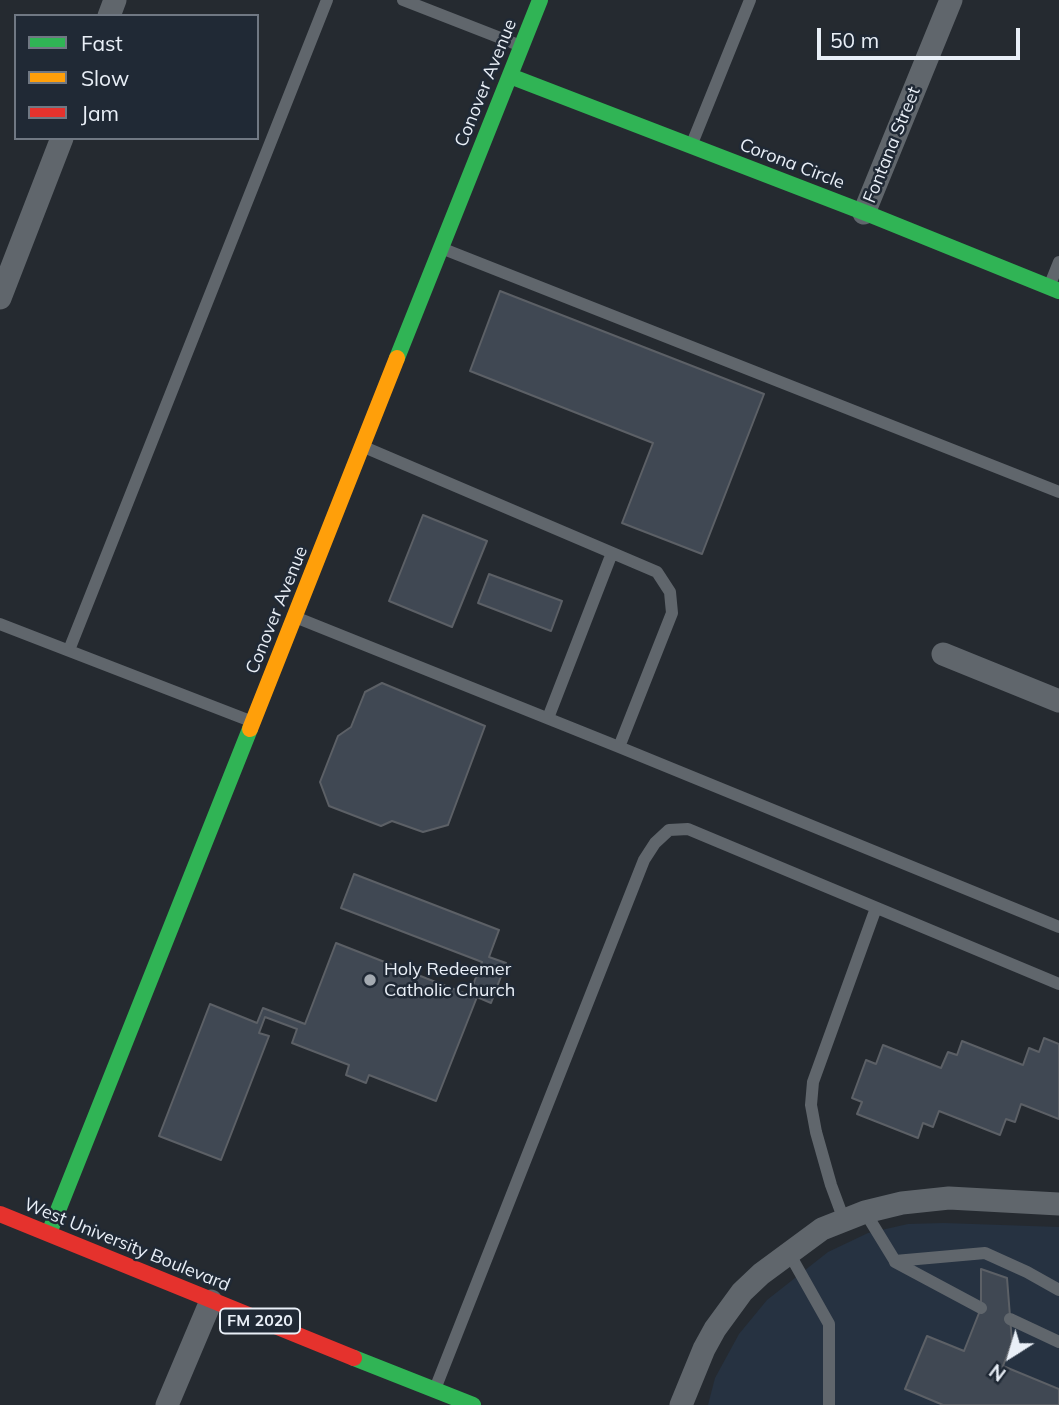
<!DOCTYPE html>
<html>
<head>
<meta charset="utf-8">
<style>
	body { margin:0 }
	#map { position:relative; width:1059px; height:1405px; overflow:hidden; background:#252a30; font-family:Mulish,sans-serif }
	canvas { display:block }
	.legend { position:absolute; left:14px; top:14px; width:245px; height:126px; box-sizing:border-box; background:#202935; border:2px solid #707883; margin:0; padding:9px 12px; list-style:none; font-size:21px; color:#e9eff7 }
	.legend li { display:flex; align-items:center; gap:14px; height:35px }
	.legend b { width:35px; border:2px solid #707883 }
	.north { position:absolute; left:975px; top:1321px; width:70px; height:70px; -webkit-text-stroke:5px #202935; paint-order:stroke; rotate:217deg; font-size:19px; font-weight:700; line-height:28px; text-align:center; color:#e9eff7 }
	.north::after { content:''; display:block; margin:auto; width:24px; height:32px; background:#e9eff7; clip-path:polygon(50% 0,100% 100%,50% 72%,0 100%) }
	.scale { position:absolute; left:817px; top:28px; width:203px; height:32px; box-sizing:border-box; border:4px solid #e9eff7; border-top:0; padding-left:9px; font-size:21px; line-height:24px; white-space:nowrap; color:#e9eff7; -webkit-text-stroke:5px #202935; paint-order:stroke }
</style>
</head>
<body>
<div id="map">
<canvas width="1059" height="1405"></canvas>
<ul class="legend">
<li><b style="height:9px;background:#30b455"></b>Fast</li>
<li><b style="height:9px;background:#ff9f0a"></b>Slow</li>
<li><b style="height:9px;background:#e5322d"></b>Jam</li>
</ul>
<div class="north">N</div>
<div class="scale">50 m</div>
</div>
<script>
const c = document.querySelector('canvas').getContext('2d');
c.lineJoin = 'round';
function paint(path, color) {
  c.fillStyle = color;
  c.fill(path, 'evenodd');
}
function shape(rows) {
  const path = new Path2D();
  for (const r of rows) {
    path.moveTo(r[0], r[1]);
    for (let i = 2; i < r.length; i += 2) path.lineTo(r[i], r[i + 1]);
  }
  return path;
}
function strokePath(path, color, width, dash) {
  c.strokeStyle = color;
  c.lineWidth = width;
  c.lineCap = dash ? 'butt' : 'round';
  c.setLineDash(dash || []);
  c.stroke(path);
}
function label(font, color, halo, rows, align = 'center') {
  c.font = font + ' Mulish,sans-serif';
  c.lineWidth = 5;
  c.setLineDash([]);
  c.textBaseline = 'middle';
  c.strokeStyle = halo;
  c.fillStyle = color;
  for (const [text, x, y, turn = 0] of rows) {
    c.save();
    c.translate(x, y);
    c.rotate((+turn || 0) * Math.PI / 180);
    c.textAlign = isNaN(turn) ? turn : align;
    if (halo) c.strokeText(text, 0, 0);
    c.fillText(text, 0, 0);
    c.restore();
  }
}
const built = shape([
	[944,1223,1059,1227,1059,1405,708,1405,715,1378,739,1334,767,1300,828,1252,868,1233,908,1224]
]);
const building = shape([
	[500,291,764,394,702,554,622,523,653,443,470,371,500,291],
	[423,515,487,541,452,627,389,601,423,515],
	[489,574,562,601,551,631,478,603,489,574],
	[382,683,485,726,448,825,423,832,392,821,381,826,329,806,320,782,338,736,351,727,365,692,382,683],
	[354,874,499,930,489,957,506,963,491,1003,477,997,436,1101,369,1075,366,1083,346,1075,349,1065,292,1043,297,1029,265,1017,259,1033,269,1036,221,1160,159,1136,210,1004,257,1023,263,1008,305,1024,336,943,469,995,482,962,341,908,354,874],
	[1044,1038,1059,1044,1059,1119,1021,1104,1015,1122,1006,1119,1000,1135,939,1111,933,1127,923,1123,918,1138,857,1114,862,1102,852,1098,866,1060,876,1064,883,1045,941,1068,948,1052,957,1055,962,1041,1023,1065,1029,1048,1039,1052,1044,1038],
	[981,1269,1007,1278,1012,1342,1003,1366,1059,1389,1059,1405,943,1405,905,1389,927,1336,964,1351,981,1308,981,1269]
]);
const lane = shape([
	[403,0,521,46],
	[691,146,750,0],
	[441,248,1059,492],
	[1049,287,1059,262],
	[364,447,657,572,670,592,672,613,619,747],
	[295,617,619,747,1059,927],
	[0,624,253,722],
	[69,650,327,0],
	[548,718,612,553],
	[865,1212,895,1261,985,1253,1027,1272,1059,1290],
	[844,1220,831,1185,816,1132,811,1105,813,1082,876,908],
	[789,1253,829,1324,829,1405],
	[895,1262,981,1308],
	[1010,1319,1059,1342],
	[435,1389,644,860,655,843,669,830,688,829,1059,984]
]);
const street = shape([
	[109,16,115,0],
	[864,213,951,0],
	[0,298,62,138],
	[943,654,1059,701],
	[167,1405,211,1301],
	[681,1405,704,1349,715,1329,742,1292,761,1274,822,1229,865,1212,902,1203,949,1198,1059,1204]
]);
const fast = shape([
	[510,76,871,215,1059,291],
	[397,358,540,0],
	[49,1233,250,729],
	[354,1358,473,1405]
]);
const slow = shape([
	[250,729,397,358]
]);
const jam = shape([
	[0,1214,354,1358]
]);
const markers = [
	[370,980,7,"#a4aab1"]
];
const shields = [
	[260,1321,80]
];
const shieldNames = [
	["FM 2020",260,1321]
];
const streetNames = [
	["Conover Avenue",486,83,-68],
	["Fontana Street",892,145,-68],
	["Corona Circle",792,164,21],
	["Conover Avenue",277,610,-68],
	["West University Boulevard",127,1245,22]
];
const poiNames = [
	["Holy Redeemer",384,970],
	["Catholic Church",384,991]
];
paint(built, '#263241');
paint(building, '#404853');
strokePath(building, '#5c6066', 2);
strokePath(lane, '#60666c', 12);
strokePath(street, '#60666c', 23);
strokePath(fast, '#30b455', 16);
strokePath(slow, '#ff9f0a', 16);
strokePath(jam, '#e5322d', 16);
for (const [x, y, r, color] of markers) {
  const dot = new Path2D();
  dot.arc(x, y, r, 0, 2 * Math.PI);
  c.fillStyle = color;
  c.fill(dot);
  strokePath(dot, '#202935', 2.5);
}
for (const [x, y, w] of shields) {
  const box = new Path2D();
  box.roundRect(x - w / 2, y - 12.5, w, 25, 5);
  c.fillStyle = '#202935';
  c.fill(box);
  strokePath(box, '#e9eff7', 2);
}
label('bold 16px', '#e9eff7', null, shieldNames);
label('18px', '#e9eff7', '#202935', streetNames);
label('18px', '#e9eff7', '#202935', poiNames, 'left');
</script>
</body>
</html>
